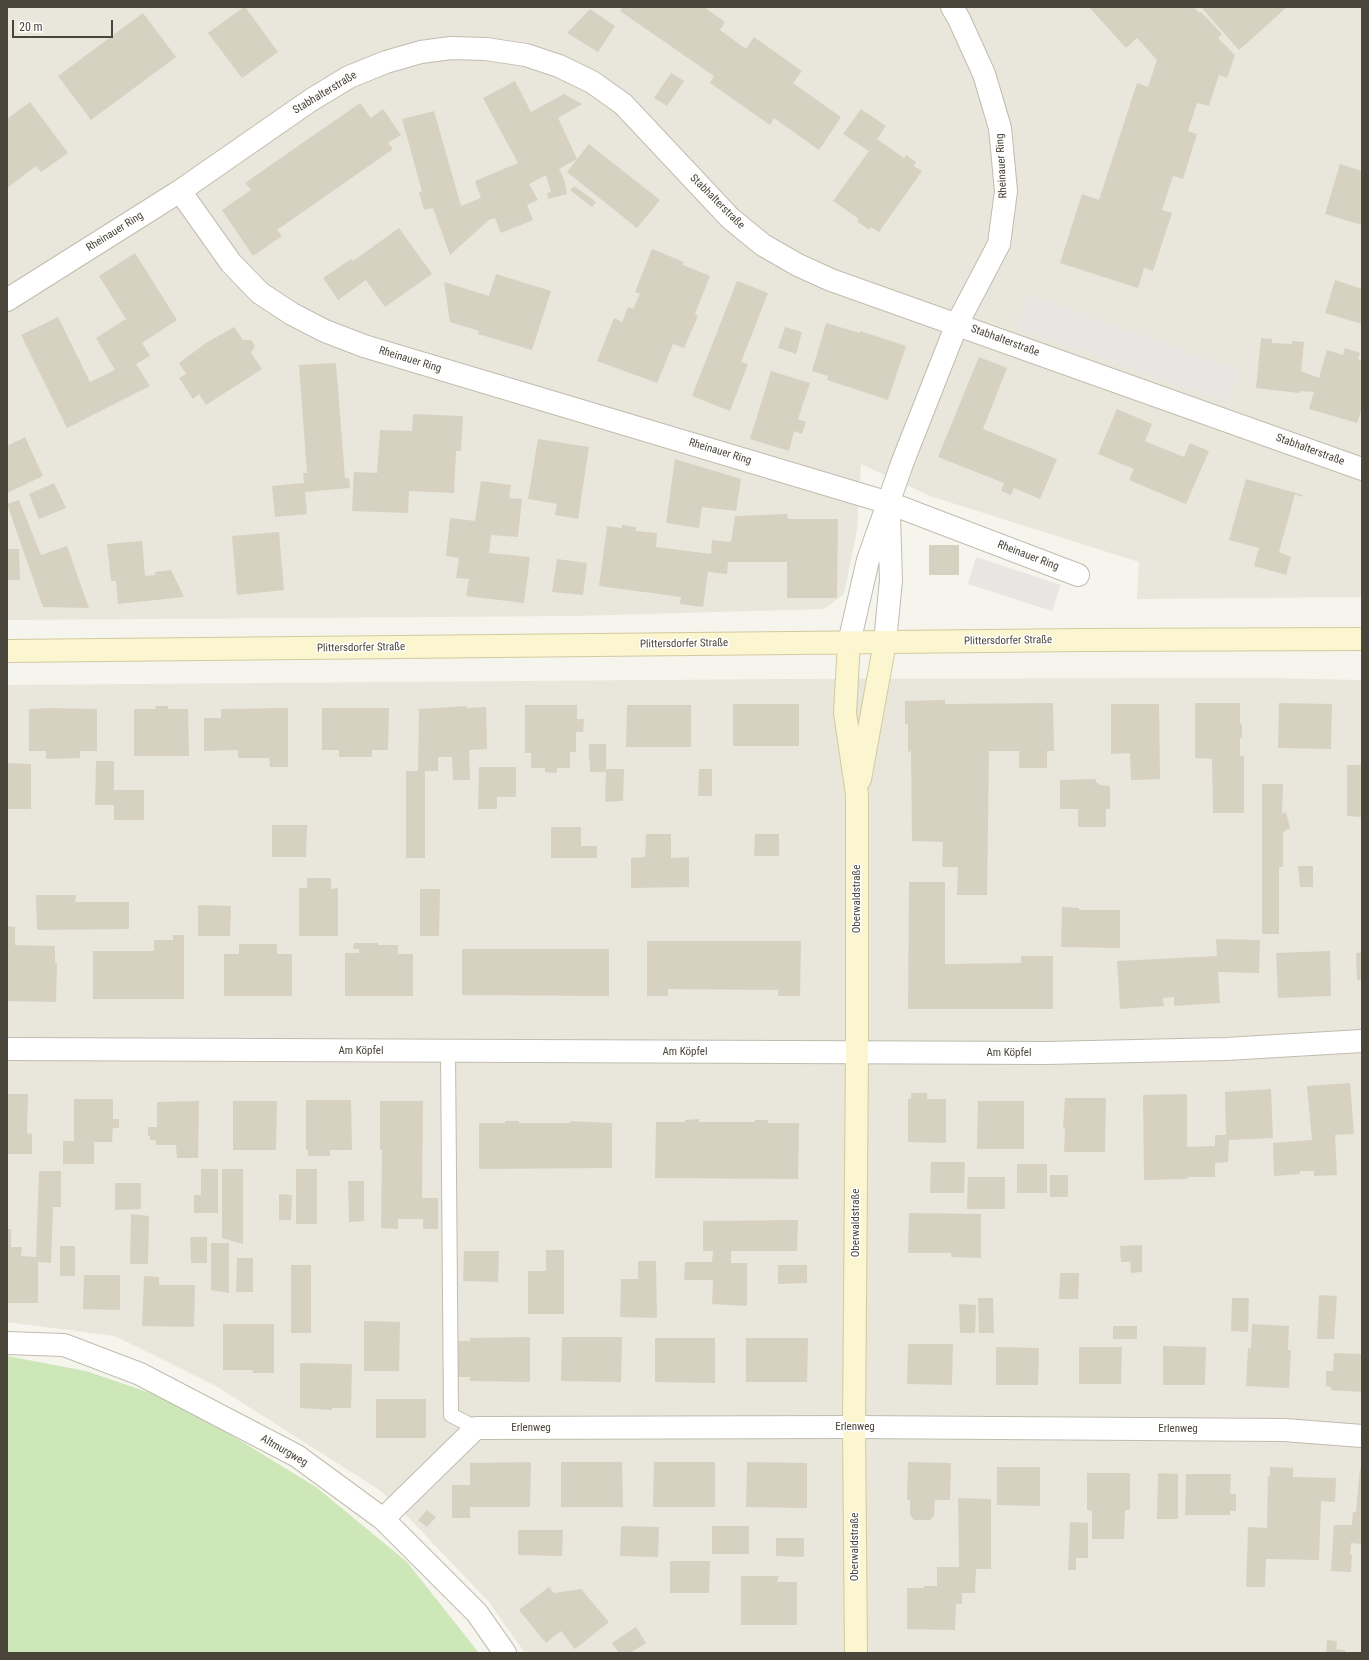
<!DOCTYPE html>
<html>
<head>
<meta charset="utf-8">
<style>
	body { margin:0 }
	#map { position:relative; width:1369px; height:1660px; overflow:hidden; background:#f5f4ed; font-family:"Roboto Condensed",sans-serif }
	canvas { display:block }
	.frame { position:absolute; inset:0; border:8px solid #4a453a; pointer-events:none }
	.scale { position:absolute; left:12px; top:20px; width:101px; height:18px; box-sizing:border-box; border:2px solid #4a453a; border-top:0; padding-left:5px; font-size:12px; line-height:14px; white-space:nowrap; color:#4a453a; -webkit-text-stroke:3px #fff; paint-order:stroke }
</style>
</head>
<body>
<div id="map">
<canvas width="1369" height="1660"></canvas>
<div class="frame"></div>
<div class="scale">20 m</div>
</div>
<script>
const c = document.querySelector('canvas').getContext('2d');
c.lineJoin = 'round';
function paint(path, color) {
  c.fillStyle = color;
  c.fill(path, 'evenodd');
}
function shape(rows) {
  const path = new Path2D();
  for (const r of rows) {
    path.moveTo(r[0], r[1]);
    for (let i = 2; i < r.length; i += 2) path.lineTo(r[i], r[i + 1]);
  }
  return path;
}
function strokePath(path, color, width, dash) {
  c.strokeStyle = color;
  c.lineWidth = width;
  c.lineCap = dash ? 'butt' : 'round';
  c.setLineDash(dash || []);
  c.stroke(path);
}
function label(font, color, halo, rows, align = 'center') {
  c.font = font + ' "Roboto Condensed",sans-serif';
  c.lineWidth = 3;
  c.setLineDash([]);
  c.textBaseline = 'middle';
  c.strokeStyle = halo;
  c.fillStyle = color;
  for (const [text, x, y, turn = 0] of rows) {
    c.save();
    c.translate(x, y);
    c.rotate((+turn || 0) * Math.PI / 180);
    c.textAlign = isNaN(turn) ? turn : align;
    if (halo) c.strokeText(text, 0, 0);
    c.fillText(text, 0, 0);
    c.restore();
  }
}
const residential = shape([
	[7,7,1362,7,1362,597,1137,599,1139,562,930,496,861,464,857,530,844,594,824,609,573,616,7,620],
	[1265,678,1362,680,1362,1653,525,1653,489,1602,407,1516,381,1491,216,1386,115,1336,7,1322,7,685,786,679]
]);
const green = shape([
	[7,1356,86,1371,177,1402,316,1487,407,1562,479,1653,7,1653]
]);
const parking = shape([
	[1029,295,1238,370,1226,402,1017,328],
	[976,557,1061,585,1052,611,968,584]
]);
const building = shape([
	[244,7,245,7,278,52,242,78,208,33],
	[622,7,704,7,725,22,720,30,746,49,754,37,802,71,793,83,841,117,819,150,774,118,770,125,710,83,714,76,620,11],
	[1089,7,1194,7,1199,13,1201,12,1222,34,1218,38,1235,55,1227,78,1219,75,1209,106,1197,103,1188,131,1197,134,1183,179,1173,176,1162,210,1172,213,1153,271,1144,268,1138,288,1060,263,1082,194,1099,200,1137,83,1148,87,1157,60,1137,38,1126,48],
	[1201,7,1287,7,1239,50],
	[590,9,615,26,598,52,567,33],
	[143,13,176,57,91,120,58,76],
	[671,73,684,81,667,106,654,98],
	[515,81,531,112,564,94,582,104,558,118,577,159,589,144,660,200,637,228,567,172,577,159,559,169,564,179,567,194,548,199,547,193,551,192,546,175,529,184,538,200,527,205,533,220,501,233,495,218,489,220,450,255,433,208,424,210,419,192,422,191,402,119,434,111,461,206,481,198,475,181,518,163,483,98],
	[30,102,68,153,41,172,36,166,7,188,7,119],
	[360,103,371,118,383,109,401,135,388,143,393,149,277,230,282,236,253,256,222,210,251,190,245,183],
	[861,109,886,126,877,139,904,158,906,155,916,162,914,166,922,171,879,232,871,227,869,230,857,221,859,219,833,201,869,151,843,134],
	[1340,164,1362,171,1362,225,1325,214],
	[574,186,596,202,592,207,570,190],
	[399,228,432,274,385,307,366,280,338,300,323,278,351,259,353,261],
	[652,249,684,262,683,265,710,276,695,314,698,316,684,348,673,344,657,383,597,361,614,318,622,322,628,307,633,309,640,294,635,292],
	[135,253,177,320,142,343,150,356,136,364,150,386,67,428,21,335,58,317,90,382,115,370,96,338,126,319,99,276],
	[496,274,551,291,532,350,478,334,479,331,450,322,444,282,489,296],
	[1335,280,1362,289,1362,324,1325,313],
	[737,281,768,293,741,362,748,364,730,411,692,396],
	[826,323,860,333,860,331,906,346,888,400,827,380,828,376,812,371],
	[234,327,243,340,251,340,255,346,251,353,262,369,206,405,199,394,193,399,179,378,186,374,179,363,206,343],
	[785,327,802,332,796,354,778,348],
	[1261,338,1272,339,1272,343,1292,344,1292,341,1304,342,1301,371,1319,378,1327,350,1343,355,1345,348,1360,353,1358,359,1362,361,1362,409,1357,423,1309,409,1314,392,1300,391,1299,393,1256,388],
	[979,357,1007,368,983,429,1057,459,1040,499,1014,488,1011,495,1001,491,1004,483,938,457],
	[336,363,345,478,349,478,350,488,305,492,307,514,275,517,272,486,304,483,303,473,307,473,299,365],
	[771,371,810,383,798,419,806,422,802,434,794,431,789,451,750,439],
	[1117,409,1152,424,1145,441,1184,457,1190,443,1209,451,1186,504,1129,480,1134,469,1098,454],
	[413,414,463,416,461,451,456,451,454,493,409,491,408,513,352,511,354,472,377,473,380,430,412,431],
	[25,437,43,476,7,493,7,446],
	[538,439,589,447,578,519,555,515,557,504,528,499],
	[675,459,741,479,736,511,702,507,699,528,666,523],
	[1246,479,1303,495,1302,497,1295,494,1279,552,1291,557,1286,575,1254,566,1259,548,1229,540],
	[481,481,511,485,509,498,522,499,518,537,491,535,489,553,530,557,524,603,466,596,469,579,456,578,459,558,446,556,450,518,475,521],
	[54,483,66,508,39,519,29,494],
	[19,500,41,555,67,546,89,608,43,607,7,504],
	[787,514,788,519,838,519,837,598,787,598,787,562,728,562,727,574,708,572,703,607,680,604,681,597,599,586,607,526,622,528,622,525,636,527,636,531,657,533,656,547,711,554,712,540,731,542,735,516],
	[279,532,284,590,237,595,232,536],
	[142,541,145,576,155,575,155,572,171,570,184,597,118,604,116,581,111,581,107,544],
	[929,545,959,545,959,575,929,575],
	[7,549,19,549,20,580,7,580],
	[557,559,587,563,583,595,552,592],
	[945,700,945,704,1053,703,1054,751,1047,751,1047,768,1019,768,1019,751,989,751,987,895,957,895,958,867,942,867,943,842,912,841,911,751,908,752,908,724,905,724,905,701],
	[1195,703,1240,703,1240,724,1242,723,1242,738,1240,738,1240,756,1244,756,1244,813,1213,813,1212,759,1195,758],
	[1279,703,1332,704,1331,749,1278,748],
	[733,704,799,704,799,746,733,746],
	[1111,704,1159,704,1160,779,1131,780,1130,753,1111,754],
	[525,705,577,705,577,719,584,719,583,732,576,732,576,752,570,752,570,768,557,768,557,773,545,772,545,768,531,768,531,753,525,753],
	[627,705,691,705,691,747,626,747],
	[155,706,168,706,168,709,188,709,189,756,134,756,134,709,156,709],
	[467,706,467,708,486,707,487,749,469,750,470,780,453,780,452,757,438,757,438,771,425,771,425,858,406,858,406,771,418,771,419,709],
	[49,708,97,709,97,751,80,751,80,758,46,759,46,751,29,751,29,709],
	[288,708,288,767,270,767,269,758,238,758,238,750,204,751,204,718,221,718,221,709],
	[322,708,389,708,388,750,372,750,372,757,339,757,339,750,322,750],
	[589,744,606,744,606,769,624,769,623,801,605,802,606,772,590,772,590,761,589,761],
	[96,761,114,761,114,790,144,790,144,820,114,820,114,805,95,805],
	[7,763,31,764,31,809,7,809],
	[1347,765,1362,765,1362,817,1347,816],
	[479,767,516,767,516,797,497,797,497,809,478,809],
	[699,769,712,769,712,796,698,796],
	[1096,779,1096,782,1100,785,1110,786,1110,809,1106,809,1106,827,1078,827,1078,809,1060,809,1060,780],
	[1262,784,1283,784,1282,814,1286,812,1290,828,1283,832,1283,867,1279,867,1279,934,1262,934],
	[272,825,307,825,306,857,272,857],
	[551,827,581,827,581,846,597,846,597,858,551,858],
	[646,834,671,834,671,858,689,857,689,887,631,888,631,858,645,857],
	[755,834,779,834,779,856,754,856],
	[1298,866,1313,866,1313,887,1300,887],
	[307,878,331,878,331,889,338,888,338,936,299,936,299,888,307,888],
	[909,882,945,882,945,964,1021,963,1021,956,1053,956,1053,1009,908,1009],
	[420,889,440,889,439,936,420,936],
	[36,895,76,895,75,902,129,902,129,929,37,930],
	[198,905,231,906,230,936,198,936],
	[1062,907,1079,908,1079,910,1120,910,1120,948,1061,947],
	[7,926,15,927,15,945,55,946,55,963,57,963,56,1002,7,1001],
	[173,935,184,935,184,999,93,999,93,951,154,951,154,940,173,940],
	[1216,939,1260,940,1259,973,1218,972,1220,1003,1174,1006,1174,997,1163,998,1164,1006,1120,1009,1117,961,1217,956],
	[647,941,801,941,800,996,778,996,778,990,668,989,668,996,647,996],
	[354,943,378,943,378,945,398,945,398,954,413,954,413,996,345,996,345,953,359,953,359,949,353,949],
	[239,944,277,944,277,954,292,954,292,996,224,996,224,954,239,954],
	[462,949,609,949,609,996,462,995],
	[1330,951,1331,996,1278,998,1276,953],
	[1362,952,1362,980,1357,980,1356,953],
	[1350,1083,1354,1134,1335,1135,1337,1175,1314,1176,1314,1171,1300,1171,1300,1174,1274,1176,1273,1143,1312,1140,1307,1086],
	[1271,1089,1273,1138,1229,1140,1228,1162,1215,1163,1215,1177,1187,1177,1188,1179,1144,1180,1143,1095,1187,1094,1187,1147,1215,1146,1215,1135,1226,1135,1225,1092],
	[911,1093,927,1093,927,1099,946,1099,946,1143,908,1142,908,1099,911,1099],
	[7,1094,28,1094,27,1133,32,1134,32,1154,7,1154],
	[1065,1098,1106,1098,1105,1152,1064,1152,1065,1128,1063,1128],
	[74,1099,113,1099,113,1119,119,1119,119,1128,113,1128,112,1142,94,1142,94,1164,63,1164,63,1141,74,1141],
	[306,1100,351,1100,352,1150,330,1150,330,1156,308,1156,308,1150,306,1150],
	[199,1101,198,1158,177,1158,176,1145,156,1145,156,1140,150,1140,150,1136,148,1136,148,1127,157,1127,157,1102],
	[233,1101,277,1101,276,1150,233,1150],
	[380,1101,423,1101,422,1198,438,1198,438,1229,423,1229,423,1219,398,1219,398,1229,381,1228,382,1150,380,1150],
	[978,1101,1024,1101,1024,1149,977,1149],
	[699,1119,699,1122,755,1122,755,1120,768,1120,768,1123,799,1123,798,1179,655,1178,656,1122,685,1122,685,1120],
	[505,1121,519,1121,519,1123,570,1123,570,1121,612,1123,612,1168,479,1169,479,1123,505,1123],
	[931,1162,965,1162,964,1193,930,1193],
	[1017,1164,1047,1164,1047,1193,1017,1193],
	[201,1169,218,1169,218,1213,194,1213,194,1195,201,1195],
	[222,1169,243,1169,243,1244,222,1238],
	[296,1169,317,1169,317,1224,296,1224],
	[39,1171,61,1171,61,1207,53,1207,51,1263,38,1262,38,1303,7,1303,7,1229,11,1229,11,1247,22,1247,21,1256,36,1257],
	[1050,1175,1068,1175,1068,1197,1050,1197],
	[968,1177,1005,1177,1005,1209,967,1209],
	[348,1181,364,1181,364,1221,349,1222],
	[115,1183,141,1183,141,1209,115,1210],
	[279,1194,292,1195,291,1220,279,1220],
	[909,1213,981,1214,981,1258,951,1257,951,1253,908,1253],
	[131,1214,149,1216,148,1264,130,1264],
	[798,1220,797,1251,731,1251,731,1263,747,1263,747,1306,712,1304,713,1280,684,1280,685,1262,712,1262,713,1251,703,1251,703,1221],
	[190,1237,207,1237,207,1263,191,1263],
	[211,1243,229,1243,229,1293,211,1290],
	[1142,1245,1142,1272,1131,1273,1130,1262,1121,1262,1120,1246],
	[60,1246,75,1246,75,1276,60,1276],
	[546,1250,564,1250,564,1314,528,1314,528,1271,546,1271],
	[464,1251,499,1251,498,1282,463,1281],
	[237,1258,253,1258,253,1292,236,1292],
	[638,1261,656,1261,657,1318,620,1317,621,1279,638,1279],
	[291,1265,311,1265,311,1333,291,1333],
	[778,1265,807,1265,807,1283,778,1284],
	[1060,1273,1079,1273,1078,1299,1059,1299],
	[84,1275,120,1275,120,1310,83,1309],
	[144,1276,159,1277,159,1285,195,1285,194,1327,142,1326],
	[1319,1295,1337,1296,1334,1339,1317,1339],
	[978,1298,993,1298,994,1333,979,1333],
	[1232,1298,1249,1298,1248,1332,1231,1331],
	[959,1304,976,1305,975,1333,960,1333],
	[364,1321,400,1322,399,1371,364,1371],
	[223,1324,274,1324,274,1373,253,1373,253,1370,223,1370],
	[1252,1324,1289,1326,1288,1350,1291,1350,1289,1388,1246,1386,1248,1348,1251,1349],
	[1113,1326,1137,1326,1137,1339,1113,1339],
	[530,1337,530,1382,470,1381,470,1377,454,1377,454,1341,470,1341,470,1338],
	[562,1337,622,1337,621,1382,561,1381],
	[655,1338,715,1338,715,1383,655,1382],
	[746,1338,808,1338,807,1382,746,1382],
	[908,1344,953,1344,952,1385,907,1384],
	[1163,1346,1206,1347,1205,1385,1163,1385],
	[996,1347,1039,1348,1038,1385,996,1385],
	[1079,1347,1122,1347,1121,1384,1079,1384],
	[1334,1353,1362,1354,1362,1392,1331,1390,1331,1387,1326,1386,1326,1371,1333,1371],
	[300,1363,352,1364,351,1408,332,1408,332,1410,300,1408],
	[376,1399,426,1399,426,1438,376,1438],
	[531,1462,530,1507,470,1507,470,1518,452,1518,452,1485,470,1485,470,1463],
	[561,1462,622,1462,623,1507,561,1507],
	[654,1462,715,1462,715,1507,653,1507],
	[747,1462,807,1463,807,1508,746,1507],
	[908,1462,951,1463,950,1500,935,1500,934,1516,930,1520,914,1520,910,1515,910,1500,907,1500],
	[997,1467,1040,1467,1040,1506,997,1505],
	[1270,1467,1293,1468,1293,1477,1336,1478,1335,1502,1321,1501,1319,1560,1266,1559,1265,1587,1246,1587,1248,1527,1267,1528,1268,1476,1270,1476],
	[1360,1468,1362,1468,1362,1544,1351,1543,1350,1555,1352,1555,1351,1572,1331,1571,1334,1525,1352,1525,1353,1512,1356,1512],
	[1087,1473,1130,1473,1130,1510,1125,1510,1124,1539,1092,1539,1092,1511,1087,1510],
	[1158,1473,1178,1474,1178,1519,1157,1519],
	[1186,1474,1231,1474,1230,1494,1236,1494,1236,1511,1230,1511,1230,1515,1185,1515],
	[958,1498,991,1499,991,1569,976,1569,975,1593,962,1593,962,1604,956,1604,955,1630,907,1629,907,1588,924,1588,924,1586,937,1586,937,1567,959,1567],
	[427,1510,436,1517,427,1527,418,1520],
	[1070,1522,1088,1523,1088,1558,1076,1558,1076,1570,1068,1570],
	[621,1526,659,1527,658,1557,620,1556],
	[712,1526,749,1526,749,1554,712,1554],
	[518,1530,563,1530,562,1556,518,1555],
	[776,1538,804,1538,804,1557,776,1556],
	[670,1561,710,1561,709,1593,670,1593],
	[741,1576,779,1576,777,1582,797,1582,797,1625,741,1625],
	[549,1587,554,1593,581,1589,609,1622,575,1649,561,1631,546,1643,519,1610],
	[636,1627,646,1643,630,1653,619,1653,612,1643],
	[1327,1640,1337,1641,1336,1649,1345,1650,1345,1653,1326,1653]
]);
const lane = shape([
	[448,1051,451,1415,476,1428]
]);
const street = shape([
	[180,191,231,263,260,293,292,314,325,331,364,346,889,503,1078,575],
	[7,300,180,191,311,100,349,77,386,62,421,52,451,48,486,49,526,55,559,66,592,82,623,104,730,218,763,245,798,265,831,280,1362,469],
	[885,642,891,580,889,516],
	[849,643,868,560,903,461,957,324,999,244,1006,191,1000,128,984,74,959,19,952,7],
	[7,1049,1046,1053,1226,1049,1362,1041],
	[7,1343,64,1345,140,1374,297,1456,383,1519,477,1613,505,1653],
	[383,1519,476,1428,854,1427,1284,1430,1362,1436]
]);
const secondary = shape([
	[849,643,845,713,857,794,857,1052,854,1427,856,1653],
	[7,651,1085,640,1362,639],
	[860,779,885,642]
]);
const streetNames = [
	["Stabhalterstraße",325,93,-31],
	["Rheinauer Ring",1002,166,-93],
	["Stabhalterstraße",717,202,45],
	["Rheinauer Ring",115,232,-32],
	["Stabhalterstraße",1005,341,20],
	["Rheinauer Ring",410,360,17],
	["Stabhalterstraße",1310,450,20],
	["Rheinauer Ring",720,452,17],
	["Rheinauer Ring",1028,556,21],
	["Plittersdorfer Straße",1008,641,-1],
	["Plittersdorfer Straße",684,644,-1],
	["Plittersdorfer Straße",361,648,-1],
	["Oberwaldstraße",857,899,-90],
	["Am Köpfel",361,1051],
	["Am Köpfel",685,1052],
	["Am Köpfel",1009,1053],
	["Oberwaldstraße",856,1223,-90],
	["Erlenweg",855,1427],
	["Erlenweg",531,1428],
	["Erlenweg",1178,1429],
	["Altmurgweg",284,1451,30],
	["Oberwaldstraße",855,1547,-90]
];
paint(residential, '#e9e6db');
paint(green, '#cde7b8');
paint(parking, '#e8e6e3');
paint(building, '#d7d1c2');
strokePath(lane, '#c1bcaf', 16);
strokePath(street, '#c1bcaf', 24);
strokePath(secondary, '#d2ca9f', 24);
strokePath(lane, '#fff', 14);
strokePath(street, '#fff', 22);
strokePath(secondary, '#fcf6d0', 22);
label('11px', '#4a453a', '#fff', streetNames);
</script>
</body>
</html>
